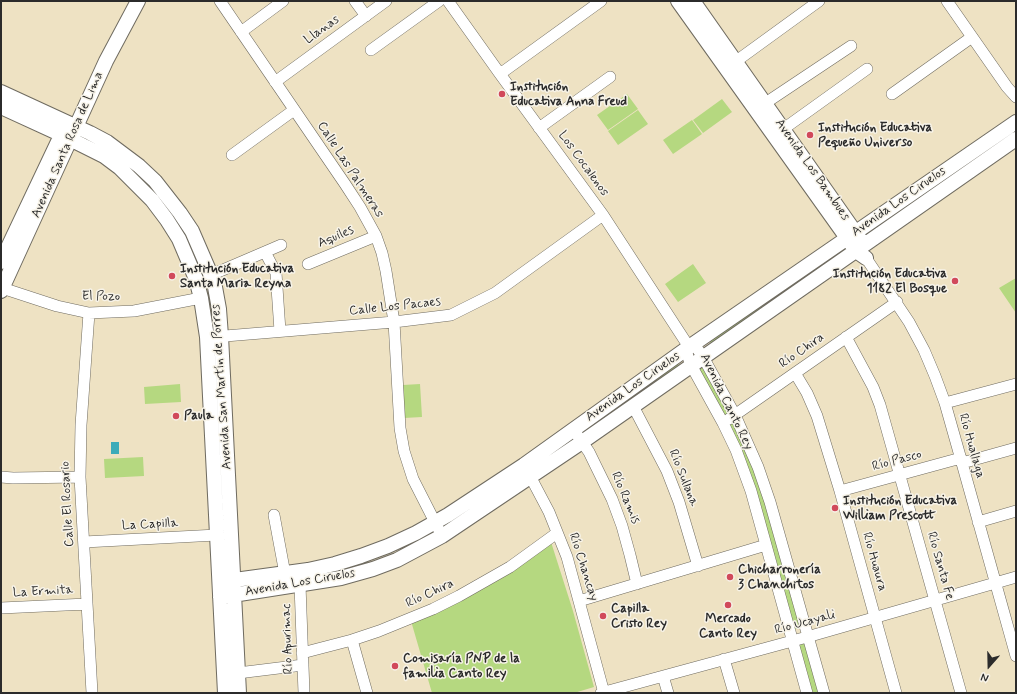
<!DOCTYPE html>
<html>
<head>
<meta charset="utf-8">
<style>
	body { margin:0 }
	#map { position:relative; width:1017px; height:694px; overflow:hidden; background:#eee2c3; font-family:Mynerve,sans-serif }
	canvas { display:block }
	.frame { position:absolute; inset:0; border:2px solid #2b2b2b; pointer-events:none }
	.north { position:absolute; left:969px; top:646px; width:40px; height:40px; -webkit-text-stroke:3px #f7f3e8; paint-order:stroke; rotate:200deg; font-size:11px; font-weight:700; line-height:16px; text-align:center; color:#2b2b2b }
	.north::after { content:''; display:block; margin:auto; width:14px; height:18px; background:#2b2b2b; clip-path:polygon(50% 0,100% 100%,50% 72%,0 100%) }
</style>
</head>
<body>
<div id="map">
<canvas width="1017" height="694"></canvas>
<div class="frame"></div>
<div class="north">N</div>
</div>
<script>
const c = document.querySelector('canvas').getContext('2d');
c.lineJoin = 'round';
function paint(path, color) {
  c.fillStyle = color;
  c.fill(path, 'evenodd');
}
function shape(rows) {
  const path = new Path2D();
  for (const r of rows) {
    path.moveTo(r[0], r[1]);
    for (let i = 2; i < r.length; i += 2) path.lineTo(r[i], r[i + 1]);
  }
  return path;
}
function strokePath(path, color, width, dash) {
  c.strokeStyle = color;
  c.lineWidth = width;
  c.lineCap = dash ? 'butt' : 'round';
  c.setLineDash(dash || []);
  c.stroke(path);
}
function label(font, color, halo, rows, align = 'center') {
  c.font = font + ' Mynerve,sans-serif';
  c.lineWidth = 3;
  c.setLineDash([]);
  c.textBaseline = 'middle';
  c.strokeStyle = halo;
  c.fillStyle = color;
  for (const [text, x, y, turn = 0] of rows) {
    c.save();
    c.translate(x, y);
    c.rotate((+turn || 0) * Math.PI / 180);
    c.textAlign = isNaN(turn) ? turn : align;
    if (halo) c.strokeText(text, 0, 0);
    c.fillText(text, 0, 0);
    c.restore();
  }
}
const green = shape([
	[627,94,638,109,608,130,597,115],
	[722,99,732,112,703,133,693,120],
	[638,110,648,124,618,145,608,131],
	[692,120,702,134,673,154,663,140],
	[841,246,846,252,712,345,708,339],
	[693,264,706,283,678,302,665,284],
	[1016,278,1016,313,999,288],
	[676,361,680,367,586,433,582,427],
	[701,363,730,412,725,417,697,369],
	[180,384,181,402,145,404,144,387],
	[420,384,422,417,404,418,403,385],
	[734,422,760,479,801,628,798,629,795,629,729,423],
	[143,457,144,476,105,478,104,459],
	[551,542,573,611,594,687,574,693,432,693,411,621],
	[805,641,821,693,811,693,798,647,800,642]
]);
const water = shape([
	[111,442,119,442,119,454,111,454]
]);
const minor = shape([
	[220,1,345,184,360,207,376,236,382,253,386,271,394,322,400,428,404,451,413,479,442,536],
	[355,1,366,16],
	[448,1,500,74,603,215,689,347],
	[947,1,1007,87,1016,97],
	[241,32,283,1],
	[371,50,439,1],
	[735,62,819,1],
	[500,74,601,1],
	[275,82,386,1],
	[892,94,972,37],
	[758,108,851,46],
	[539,128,610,77],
	[782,130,867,69],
	[232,155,294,110],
	[265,252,276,273,280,331],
	[866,258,909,322,924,350,935,376,945,403,962,463,1016,656],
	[308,264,376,236],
	[211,275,281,245],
	[2,288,57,306,89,313,134,311,201,298],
	[89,313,81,425,80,477,92,693],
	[213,337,394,322,451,315,495,293,603,215],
	[846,337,873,387,880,405,961,693],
	[689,347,696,347,703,357,735,415,758,467,770,502,824,693],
	[689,347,687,354,691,365,723,423,736,450,751,491,807,693],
	[795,373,807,393,817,416,840,491,896,693],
	[945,403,1016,384],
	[633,406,667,471,679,502,698,566],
	[729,419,897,302],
	[573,429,589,452,612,499,622,526,630,555,637,584],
	[962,463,1016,448],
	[530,476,549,512,567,557,604,693],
	[1,477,13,478,80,477],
	[840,491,961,458],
	[274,515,285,574],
	[978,522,1016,511],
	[84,542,217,535],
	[300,585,304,693],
	[579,601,766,545],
	[1,608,87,604],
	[352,640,367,693],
	[302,653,352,640,379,631,433,609,459,596,510,567,557,533],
	[724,659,734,693],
	[238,673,303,665],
	[663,676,668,693],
	[601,693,807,637,1016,577]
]);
const major = shape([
	[678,1,847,238,856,251,866,258],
	[693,1,860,239],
	[1,92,90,133,107,142,139,166,155,181,180,213,192,231,208,268,215,287,219,309,221,336,239,693],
	[1,107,62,135,104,156,120,168,152,200,167,220,179,239,196,279,201,298,207,337,225,693],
	[1,262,65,127],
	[1,291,106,61,138,1],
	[220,582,308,570,335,564,361,556,388,546,416,533,448,515,524,465,689,347,1016,122],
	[220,597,341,578,373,569,397,560,442,536,582,442,1016,139]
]);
const markers = [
	[502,94,4,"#d1495b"],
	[810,135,4,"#d1495b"],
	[172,276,4,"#d1495b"],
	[955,281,4,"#d1495b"],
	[176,416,4,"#d1495b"],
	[835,508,4,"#d1495b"],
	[730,577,4,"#d1495b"],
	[728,605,4,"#d1495b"],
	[603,616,4,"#d1495b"],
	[395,666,4,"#d1495b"]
];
const streetNames = [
	["Llanas",322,30,-36],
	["Avenida Santa Rosa de Lima",68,145,-66],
	["Los Cocalenos",583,164,54],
	["Calle Las Palmeras",350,170,57],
	["Avenida Los Bambues",812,170,55],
	["Avenida Los Ciruelos",899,202,-35],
	["Aquiles",336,237,-23],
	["El Pozo",101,297,1],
	["Calle Los Pacaes",395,307,-6],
	["Río Chira",802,351,-35],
	["Avenida San Martín de Porres",222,387,-94],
	["Avenida Los Ciruelos",633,387,-35],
	["Avenida Canto Rey",726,402,64],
	["Río Huallaga",971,446,74],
	["Río Pasco",897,461,-15],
	["Río Sullana",683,478,68],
	["Río Ramis",625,498,67],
	["Calle El Rosario",68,504,-93],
	["La Capilla",150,525,-3],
	["Río Huaura",874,562,74],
	["Río Santa Fe",940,566,74],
	["Río Chancay",583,567,72],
	["Avenida Los Ciruelos",300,583,-10],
	["La Ermita",43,592,-3],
	["Río Chira",430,594,-25],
	["Río Ucayali",805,623,-15],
	["Río Apurimac",288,639,-92]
];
const poiNames = [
	["Institución",510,87],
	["Educativa Anna Freud",510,102],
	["Institución Educativa",818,128],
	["Pequeño Universo",818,143],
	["Institución Educativa",180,269],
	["Santa Maria Reyna",180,284],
	["Institución Educativa",947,274,"right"],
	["1182 El Bosque",947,289,"right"],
	["Paula",184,416],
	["Institución Educativa",843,501],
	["William Prescott",843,516],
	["Chicharronería",738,570],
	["3 Chanchitos",738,585],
	["Capilla",611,609],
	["Cristo Rey",611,624],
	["Mercado",728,619,"center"],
	["Canto Rey",728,634,"center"],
	["Comisaría PNP de la",403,659],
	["familia Canto Rey",403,674]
];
paint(green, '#b5d880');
paint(water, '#3cabb9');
strokePath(minor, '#6f6b60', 12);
strokePath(major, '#6f6b60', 16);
strokePath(minor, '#fff', 11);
strokePath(major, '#fff', 14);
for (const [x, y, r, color] of markers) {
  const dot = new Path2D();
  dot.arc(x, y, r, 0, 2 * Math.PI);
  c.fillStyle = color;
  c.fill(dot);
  strokePath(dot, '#f7f3e8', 1.5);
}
label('13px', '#2b2b2b', '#f7f3e8', streetNames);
label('bold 13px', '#2b2b2b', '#f7f3e8', poiNames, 'left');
</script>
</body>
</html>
